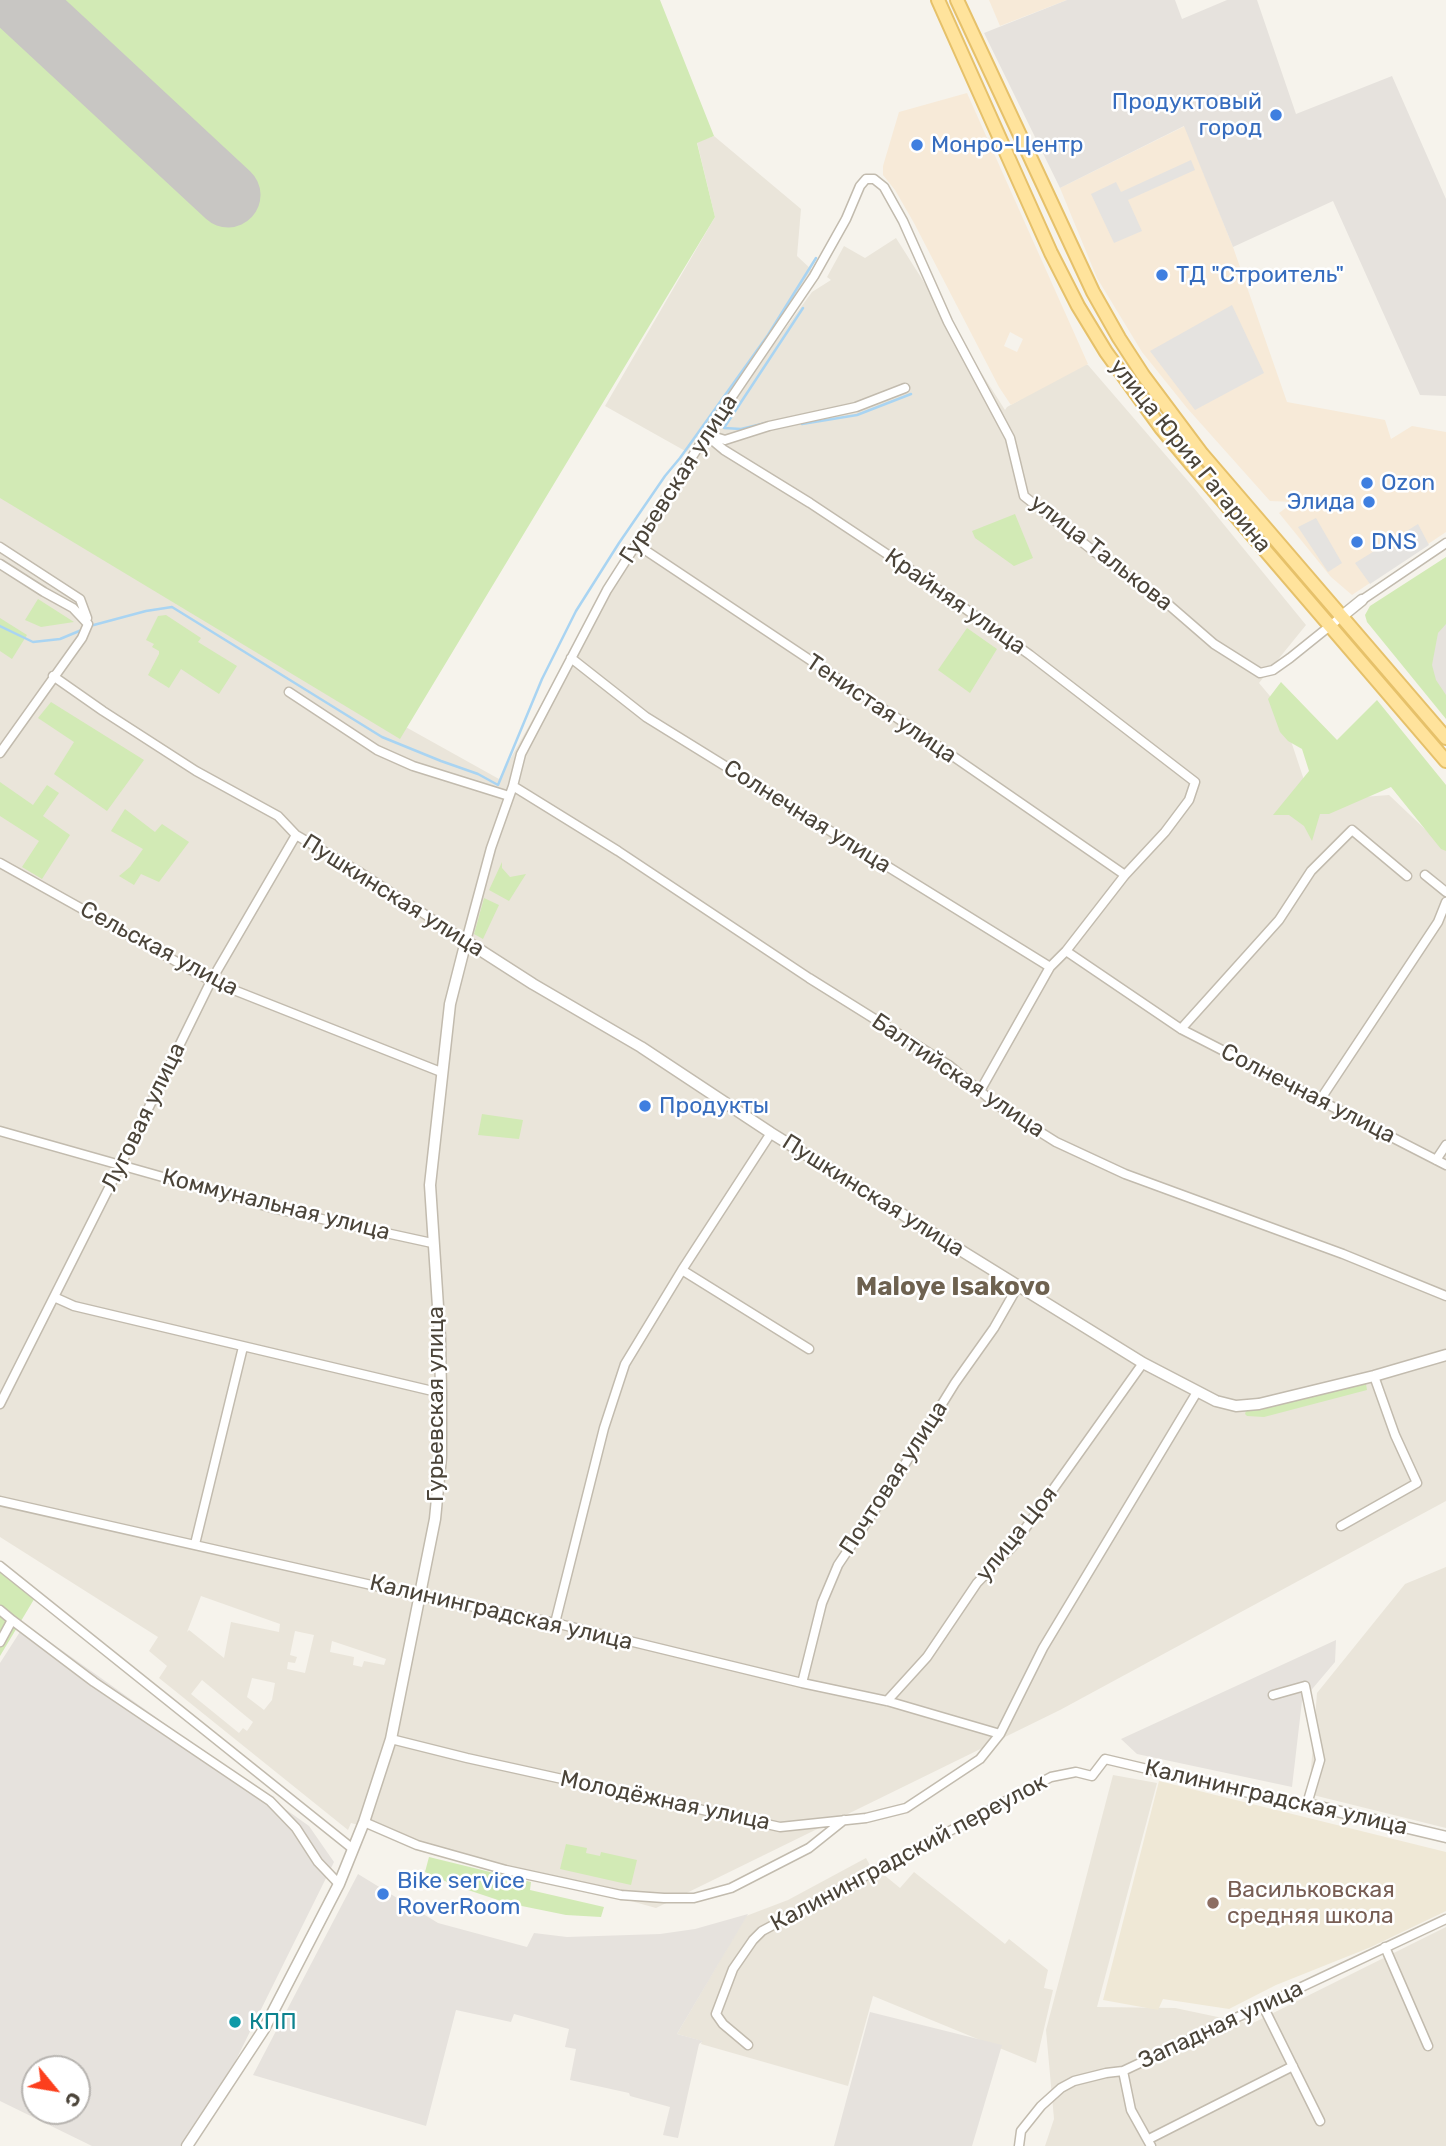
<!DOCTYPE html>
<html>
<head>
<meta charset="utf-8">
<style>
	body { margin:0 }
	#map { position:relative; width:1446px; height:2146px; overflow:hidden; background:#f6f3ec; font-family:Rubik,sans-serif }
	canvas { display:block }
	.north { position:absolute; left:21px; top:2055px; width:70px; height:70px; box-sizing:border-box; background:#fff; border:2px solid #b7b4b0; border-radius:50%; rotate:120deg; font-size:19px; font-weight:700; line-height:28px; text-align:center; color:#4b4439 }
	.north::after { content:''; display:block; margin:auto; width:24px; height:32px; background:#fc3f1d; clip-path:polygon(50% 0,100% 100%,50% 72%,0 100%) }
</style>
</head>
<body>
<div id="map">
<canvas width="1446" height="2146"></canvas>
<div class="north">С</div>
</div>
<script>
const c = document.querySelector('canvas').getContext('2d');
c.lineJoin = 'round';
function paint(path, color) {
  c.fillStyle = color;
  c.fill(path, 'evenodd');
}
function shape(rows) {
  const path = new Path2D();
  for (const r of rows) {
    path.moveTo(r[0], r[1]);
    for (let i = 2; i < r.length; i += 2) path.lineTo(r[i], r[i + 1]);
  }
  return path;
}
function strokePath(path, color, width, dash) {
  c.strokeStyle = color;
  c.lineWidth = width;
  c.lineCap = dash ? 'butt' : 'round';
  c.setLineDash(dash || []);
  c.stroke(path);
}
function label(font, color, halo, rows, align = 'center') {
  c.font = font + ' Rubik,sans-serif';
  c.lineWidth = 5;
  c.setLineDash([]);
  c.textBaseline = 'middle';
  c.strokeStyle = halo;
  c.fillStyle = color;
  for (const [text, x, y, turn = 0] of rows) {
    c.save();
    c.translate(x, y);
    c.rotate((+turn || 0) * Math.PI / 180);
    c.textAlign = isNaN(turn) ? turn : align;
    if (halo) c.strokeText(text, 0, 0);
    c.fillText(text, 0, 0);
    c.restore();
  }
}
const residential = shape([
	[714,136,801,209,797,256,813,271,687,452,605,406,715,217,697,142],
	[896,238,1005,410,1007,407,1018,401,1072,359,1088,365,1194,488,1306,625,1259,683,1280,708,1311,801,1389,795,1446,849,1446,1501,1060,1710,656,1908,351,1823,348,1830,159,1678,167,1666,149,1651,158,1637,0,1537,0,497,176,599,499,779,642,525,812,292,831,280,827,277,844,246,865,258],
	[201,1596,280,1624,279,1632,231,1622,224,1658,189,1630,187,1632],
	[295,1631,314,1635,305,1673,287,1669,288,1662,295,1663,297,1657,290,1655],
	[332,1641,386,1659,384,1665,364,1661,362,1667,353,1665,354,1657,330,1652],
	[252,1678,275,1683,272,1700,264,1710,247,1697],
	[202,1680,253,1722,247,1731,243,1728,239,1733,191,1694],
	[1446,1567,1446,1828,1309,1794,1317,1693,1405,1584],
	[1113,1775,1157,1783,1097,2007,1175,2008,1251,2024,1446,1927,1446,2146,1045,2146,1054,2119,1046,2030],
	[866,1858,876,1877,883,1874,900,1888,914,1872,1005,1944,1009,1939,1048,1970,1044,1988,1053,1990,1036,2063,873,1996,848,2086,701,2044,702,2041,677,2034,746,1916,788,1900]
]);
const commercial = shape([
	[989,0,1067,0,1000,26],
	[967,93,1088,364,1011,405,999,387,914,223,895,190,883,175,883,166,899,112],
	[1010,332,1023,339,1017,352,1004,346],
	[1185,126,1233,247,1287,402,1385,420,1391,439,1412,426,1446,432,1446,532,1352,595,1331,577,1279,513,1294,502,1270,501,1187,408,1142,352,1097,278,1060,188]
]);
const industrial = shape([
	[1067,0,1175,0,1182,19,1227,0,1257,0,1296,114,1392,76,1446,199,1446,396,1420,395,1333,201,1233,247,1184,126,1060,188,984,33],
	[1446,573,1446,696,1378,617],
	[25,1624,309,1826,334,1862,230,2072,180,2146,92,2146,0,2101,0,1663],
	[35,2069,77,2069,77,2111,35,2111],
	[1336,1640,1335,1662,1302,1701,1292,1787,1137,1754,1121,1739],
	[358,1874,438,1923,527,1947,534,1933,567,1937,660,1934,695,1929,748,1914,677,2034,703,2041,699,2044,678,2138,663,2135,670,2107,630,2096,629,2093,570,2080,576,2049,565,2047,569,2029,514,2014,511,2022,456,2010,426,2126,253,2075],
	[870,2012,1002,2045,972,2146,834,2146]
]);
const education = shape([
	[1159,1781,1446,1852,1446,1911,1371,1947,1276,1985,1229,2009,1163,1999,1158,2010,1103,2000]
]);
const green = shape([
	[0,0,7,0,224,204,236,191,31,0,660,0,714,136,697,143,715,217,400,739,0,498],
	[1015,514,1033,558,1014,566,975,538,972,531],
	[1446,557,1446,624,1438,633,1432,665,1436,680,1446,695,1446,719,1367,622,1365,615,1370,606],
	[38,599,74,622,41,627,25,620],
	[166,615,201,638,198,642,237,666,219,694,181,669,169,688,148,675,159,654,159,651,152,647,154,644,146,640,158,616],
	[0,618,27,635,12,659,0,651],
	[967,628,997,649,970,693,938,670],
	[1281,682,1337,740,1377,700,1446,785,1446,851,1441,849,1391,787,1329,814,1320,814,1312,841,1304,826,1289,815,1273,815,1309,771,1302,749,1288,741,1280,732,1268,699],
	[51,702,144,760,107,811,54,774,74,742,38,718],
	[0,782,33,805,47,785,59,793,43,816,70,835,42,879,22,867,39,841,0,816],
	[125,809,155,832,162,824,189,842,159,882,141,874,134,885,119,876,130,867,143,849,111,831],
	[502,862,502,868,510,877,526,874,509,901,489,890],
	[484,898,499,905,483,939,474,934],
	[482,1114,523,1120,519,1139,478,1135],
	[1366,1384,1367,1390,1264,1417,1247,1416,1245,1414,1246,1411],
	[0,1566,36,1596,0,1656],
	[566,1844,587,1848,586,1853,600,1856,601,1852,637,1860,631,1885,560,1869],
	[429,1857,531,1882,530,1890,604,1907,601,1917,566,1915,507,1903,456,1886,425,1872]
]);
const parking = shape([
	[1191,160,1195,170,1128,200,1142,231,1114,243,1091,194,1116,182,1121,192],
	[1232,305,1264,373,1195,410,1150,351],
	[1316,518,1342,563,1328,572,1298,527],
	[1418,524,1429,545,1370,584,1355,563]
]);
const stream = shape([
	[766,423,741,429,724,428,803,308],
	[802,424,857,415,911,394],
	[0,626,33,642,60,639,84,629],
	[90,626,146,611,172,607,382,737,441,761,478,774,498,785,542,679,576,611,619,543,665,476,680,458,768,335,816,258]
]);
const runway = shape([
	[18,0,228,195]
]);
const minor = shape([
	[706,435,724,450,810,503,914,572,1030,655,1195,782,1189,800,1165,832,1125,875,1066,951,1050,967,980,1091],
	[709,435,725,440,769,426,856,407,905,388],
	[636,544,915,730,1125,875],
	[0,547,80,599,87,618],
	[0,564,44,592,73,608,88,624,82,638,0,753],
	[1362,600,1446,543],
	[1341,617,1290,658,1273,670,1260,673,1214,644,1169,605,1096,553,1024,496,1010,438,948,322,903,221,884,187,874,179,866,179,860,186,846,219,814,276,706,435,607,590,521,754,513,786,618,851,809,978,950,1066,997,1105,1056,1142,1125,1174,1343,1254,1446,1296],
	[571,658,646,717,1050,967],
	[53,676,103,711,196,771,278,816,296,835,361,873,466,941,491,848,513,786],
	[289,692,377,750,413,766,509,796],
	[0,863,211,981,441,1072],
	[1425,875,1446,892],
	[1066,951,1181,1029,1446,1165],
	[1181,1029,1279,920,1311,871,1352,830,1407,876],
	[1320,1100,1438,922,1446,902],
	[0,1131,276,1209,432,1243],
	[1436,1160,1446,1145],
	[682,1270,809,1349],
	[54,1297,74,1306,441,1393],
	[0,1404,121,1164,211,981,296,835],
	[0,1501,420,1596,555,1623,802,1683,887,1701,1000,1734],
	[1341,1526,1417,1483,1395,1435,1374,1376],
	[195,1544,243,1347],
	[0,1566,353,1849],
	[0,1610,12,1620],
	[555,1623,604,1428,625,1364,682,1270,771,1133],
	[0,1642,12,1620,94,1682,270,1801,296,1828,318,1862,339,1884],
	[802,1683,822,1603,838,1565,895,1480,955,1383,994,1328,1018,1286],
	[887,1701,927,1657,977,1583,1012,1547,1143,1363],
	[391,1739,467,1758,780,1827,866,1818,906,1808,980,1759,1000,1734,1043,1648,1197,1392],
	[364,1822,417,1845,506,1870,621,1895,664,1898,694,1898,731,1888,809,1848,844,1820],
	[1385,1947,1428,2046],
	[1263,2006,1320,2121],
	[748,2045,723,2024,716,2014,733,1969,753,1940,762,1931,1051,1777,1076,1772,1092,1776,1105,1759,1270,1798,1307,1804,1320,1760,1305,1686,1273,1695],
	[1123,2071,1131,2110,1151,2146],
	[1149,2139,1293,2066],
	[1019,2146,1021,2131,1041,2106,1061,2088,1074,2081,1106,2073,1123,2071,1446,1919]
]);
const tertiary = shape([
	[1341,617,1362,600],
	[1307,1804,1446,1837],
	[187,2146,264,2029,339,1884,364,1822,391,1739,435,1519,441,1457,441,1393,440,1337,430,1185,450,1004,466,941,533,984,641,1047,771,1133,1143,1363,1216,1401,1236,1406,1259,1404,1374,1376,1446,1355]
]);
const primary = shape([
	[938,0,1051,253,1078,306,1106,352,1161,428,1192,465,1446,761],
	[957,0,1093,292,1119,338,1143,375,1202,454,1446,738]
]);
const markers = [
	[1276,115,7,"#3f7fe0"],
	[917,145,7,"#3f7fe0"],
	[1162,275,7,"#3f7fe0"],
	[1367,483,7,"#3f7fe0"],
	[1369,502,7,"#3f7fe0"],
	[1357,542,7,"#3f7fe0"],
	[645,1106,7,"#3f7fe0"],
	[383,1894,7,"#3f7fe0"],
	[1213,1903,7,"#8d6e63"],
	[235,2022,7,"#0f9aa8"]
];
const shopNames = [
	["Продуктовый",1262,102,"right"],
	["город",1262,128,"right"],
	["Монро-Центр",931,145],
	["ТД \"Строитель\"",1176,275],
	["Ozon",1381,483],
	["Элида",1355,502,"right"],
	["DNS",1371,542],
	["Продукты",659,1106],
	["Bike service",397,1881],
	["RoverRoom",397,1907]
];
const streetNames = [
	["улица Юрия Гагарина",1190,456,51],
	["Гурьевская улица",679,479,-57],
	["улица Талькова",1101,553,38],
	["Крайняя улица",955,602,35],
	["Тенистая улица",881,709,34],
	["Солнечная улица",807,817,32],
	["Пушкинская улица",393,896,32],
	["Сельская улица",159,949,28],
	["Балтийская улица",958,1076,34],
	["Солнечная улица",1308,1094,27],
	["Луговая улица",144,1117,-64],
	["Пушкинская улица",873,1196,32],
	["Коммунальная улица",276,1205,14],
	["Гурьевская улица",436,1404,-90],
	["Почтовая улица",894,1478,-57],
	["улица Цоя",1017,1534,-51],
	["Калининградская улица",501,1613,13],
	["Калининградская улица",1276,1798,13],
	["Молодёжная улица",665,1801,12],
	["Калининградский переулок",909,1853,-28],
	["Западная улица",1221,2025,-25]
];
const educationNames = [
	["Васильковская",1227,1890],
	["средняя школа",1227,1916]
];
const cultureNames = [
	["КПП",249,2022]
];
const quarterNames = [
	["Maloye Isakovo",953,1287]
];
paint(residential, '#eae5da');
paint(commercial, '#f7ead8');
paint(industrial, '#e6e2dd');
paint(education, '#efe8d6');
paint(green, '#d2eab5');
paint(parking, '#e5e3e0');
strokePath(stream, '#a9d4f2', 2.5);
strokePath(runway, '#c8c6c3', 65);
strokePath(minor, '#c2bbae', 11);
strokePath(tertiary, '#c2bbae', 13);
strokePath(primary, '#e6c16a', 16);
strokePath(minor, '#fff', 8);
strokePath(tertiary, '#fff', 10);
strokePath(primary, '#ffe39c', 12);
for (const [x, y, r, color] of markers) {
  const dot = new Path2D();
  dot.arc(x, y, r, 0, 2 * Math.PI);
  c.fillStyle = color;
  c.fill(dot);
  strokePath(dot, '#fff', 2.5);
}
label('23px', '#366cbe', '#fff', shopNames, 'left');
label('23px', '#4b4439', '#fff', streetNames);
label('23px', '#785e54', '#fff', educationNames, 'left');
label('23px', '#0d838f', '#fff', cultureNames, 'left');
label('bold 26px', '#6e6250', '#fff', quarterNames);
</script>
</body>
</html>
